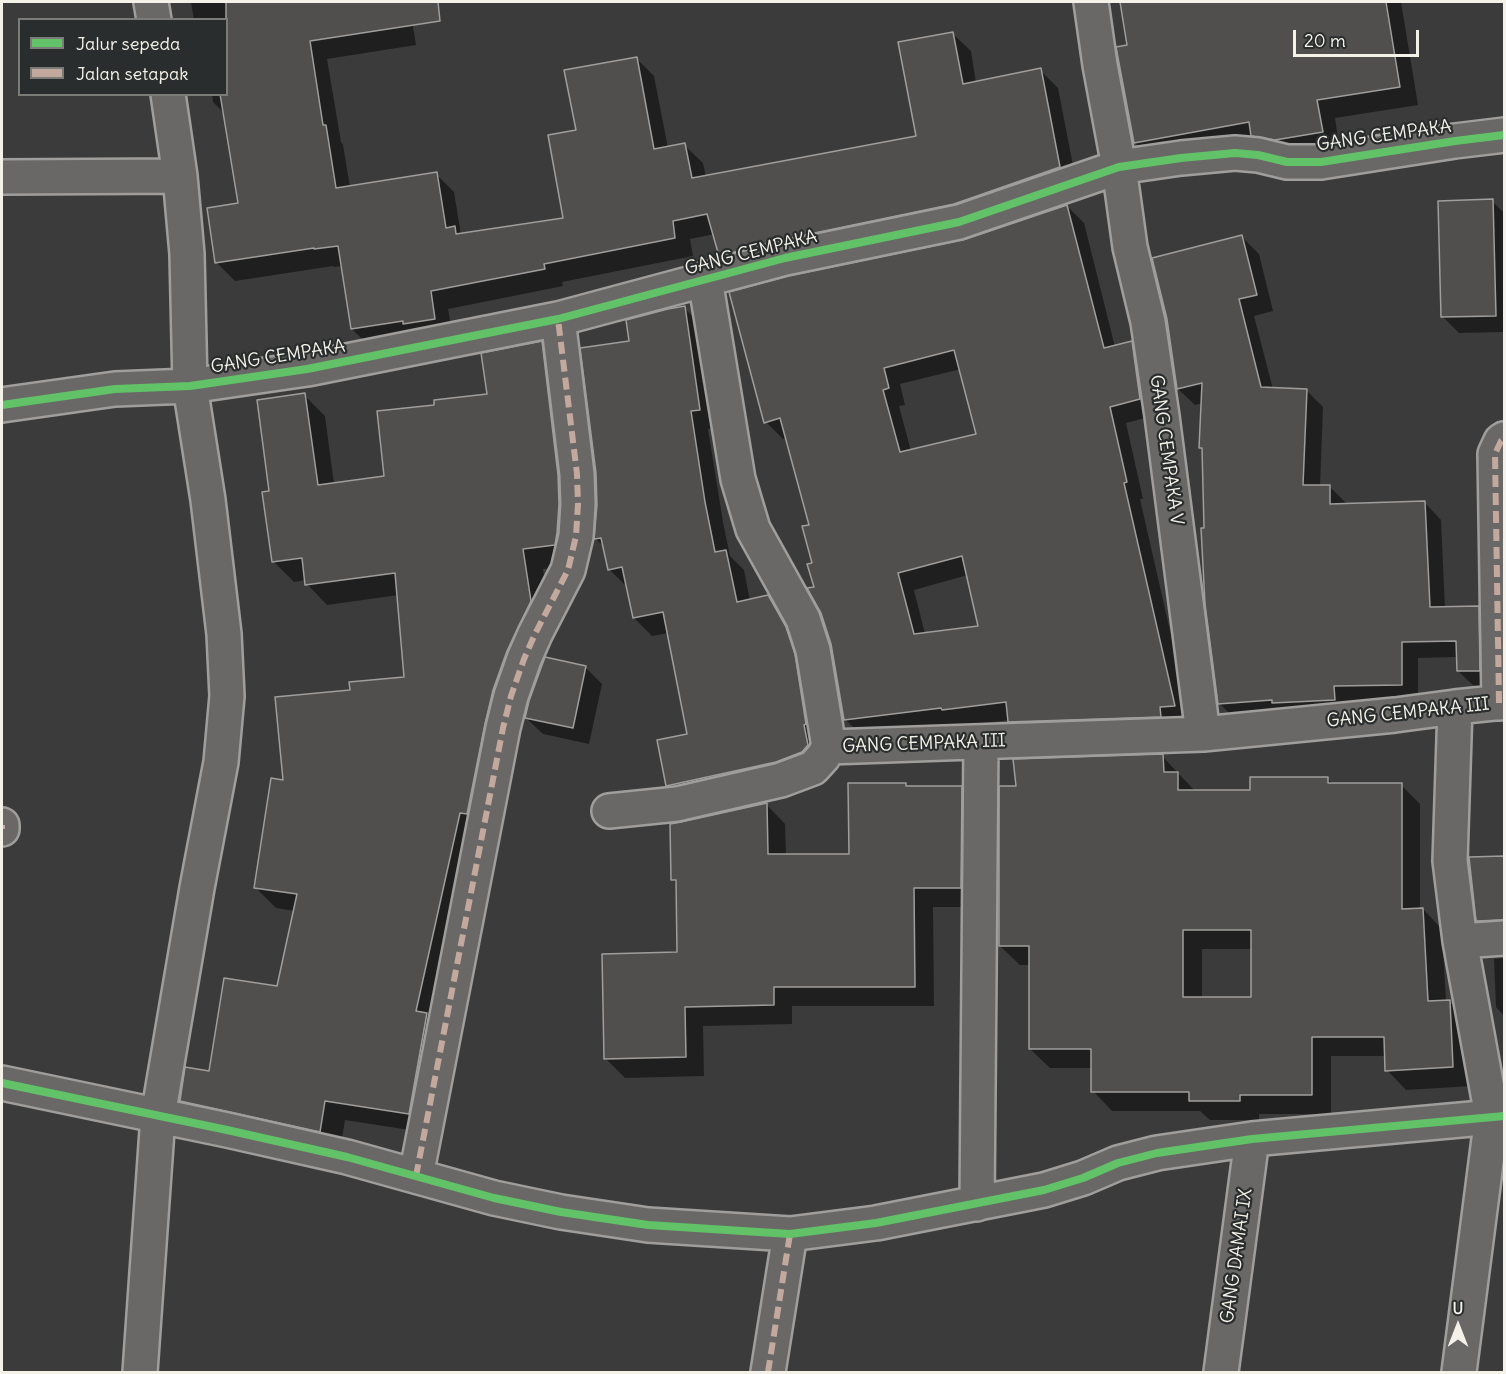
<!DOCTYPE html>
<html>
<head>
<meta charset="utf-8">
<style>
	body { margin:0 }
	#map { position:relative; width:1506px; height:1374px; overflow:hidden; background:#3c3b3b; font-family:Delius,sans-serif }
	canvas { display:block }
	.frame { position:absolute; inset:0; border:3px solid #f4f1e8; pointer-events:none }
	.legend { position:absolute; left:18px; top:18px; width:210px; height:78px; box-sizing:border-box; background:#2a2d2e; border:2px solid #7b7b78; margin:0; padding:8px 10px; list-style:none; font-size:18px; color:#f4f1e8 }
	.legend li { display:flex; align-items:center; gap:12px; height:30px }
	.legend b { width:30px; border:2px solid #7b7b78 }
	.north { position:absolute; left:1428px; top:1296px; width:60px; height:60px; -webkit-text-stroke:4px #2a2d2e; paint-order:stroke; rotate:0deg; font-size:16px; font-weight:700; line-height:24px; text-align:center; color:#f4f1e8 }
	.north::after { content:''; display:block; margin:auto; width:21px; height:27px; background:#f4f1e8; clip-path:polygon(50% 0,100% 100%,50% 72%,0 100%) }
	.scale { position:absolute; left:1293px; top:30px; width:126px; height:27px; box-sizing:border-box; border:3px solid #f4f1e8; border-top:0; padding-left:8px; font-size:18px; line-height:21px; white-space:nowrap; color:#f4f1e8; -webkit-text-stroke:4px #2a2d2e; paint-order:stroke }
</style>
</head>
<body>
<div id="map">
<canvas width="1506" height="1374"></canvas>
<div class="frame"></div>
<ul class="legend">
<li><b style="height:8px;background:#61c268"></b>Jalur sepeda</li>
<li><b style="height:8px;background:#c3a89e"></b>Jalan setapak</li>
</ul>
<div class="north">U</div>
<div class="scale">20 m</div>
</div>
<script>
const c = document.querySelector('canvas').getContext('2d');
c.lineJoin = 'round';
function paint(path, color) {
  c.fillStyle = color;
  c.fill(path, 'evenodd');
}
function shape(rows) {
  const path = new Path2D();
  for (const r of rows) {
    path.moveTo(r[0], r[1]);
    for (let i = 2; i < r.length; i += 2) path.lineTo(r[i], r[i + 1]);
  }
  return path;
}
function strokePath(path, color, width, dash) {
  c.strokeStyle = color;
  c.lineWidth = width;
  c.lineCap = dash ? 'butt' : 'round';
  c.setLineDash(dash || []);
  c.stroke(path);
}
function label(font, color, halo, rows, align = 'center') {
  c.font = font + ' Delius,sans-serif';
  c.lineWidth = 4.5;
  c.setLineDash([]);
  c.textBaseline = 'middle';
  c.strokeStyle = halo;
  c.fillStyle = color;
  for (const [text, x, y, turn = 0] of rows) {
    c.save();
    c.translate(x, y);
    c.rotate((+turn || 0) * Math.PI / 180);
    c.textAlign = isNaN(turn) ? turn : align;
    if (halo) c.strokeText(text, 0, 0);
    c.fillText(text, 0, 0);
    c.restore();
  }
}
const shadow = shape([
	[191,2,409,2,416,45,327,59,341,142,343,145,350,187,436,174,454,192,461,235,565,219,578,131,636,58,654,76,668,148,684,145,703,163,706,177,917,137,952,33,971,51,976,83,1040,70,1058,88,1077,186,739,274,720,256,715,234,690,239,693,256,562,282,563,286,448,309,453,337,370,347,352,329,342,266,334,267,333,266,235,281,217,263,240,204,225,114,213,102,212,94,226,94,226,20,194,20],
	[1121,2,1401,2,1418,105,1335,118,1340,151,1154,161,1135,143,1128,47],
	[1492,201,1504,213,1504,332,1459,333,1442,316],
	[1067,206,1084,223,1115,347,1131,343,1148,360,1157,415,1126,423,1143,499,1140,499,1191,723,1027,738,1010,720,862,736,845,719,832,644,816,588,811,526,787,438,783,439,766,422,963,242],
	[961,369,978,435,911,451,899,406,905,405,900,384],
	[968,575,980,628,925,634,914,590],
	[1242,237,1259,254,1273,311,1254,316,1273,389,1307,391,1323,407,1320,486,1329,486,1346,503,1346,505,1425,503,1441,520,1445,609,1478,608,1495,624,1496,687,1475,687,1458,671,1458,657,1418,658,1418,701,1350,703,1350,716,1236,720,1219,703,1205,529,1203,450,1201,447,1203,403,1195,405,1178,389,1168,319],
	[684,308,703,326,717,427,708,429,723,522,730,556,744,570,750,601,768,597,787,616,804,646,826,764,685,804,667,786,689,735,669,633,652,636,634,618,628,588,609,569,604,547,596,539,598,505,630,343],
	[541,343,562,363,575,565,543,569,550,622,527,672,429,1133,345,1120,340,1151,202,1121,181,1100,210,1073,279,987,295,911,276,908,255,887,352,691,405,679,399,595,327,605,307,584,306,580,294,582,273,561,271,493,304,395,325,416,334,484,385,477,436,406,489,395],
	[585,667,602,684,589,744,543,734,526,718],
	[1162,756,1196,792,1252,792,1328,779,1334,785,1401,785,1420,804,1420,910,1423,909,1442,929,1446,1002,1449,1001,1468,1021,1472,1086,1406,1090,1387,1070,1386,1056,1331,1056,1331,1114,1259,1114,1259,1120,1210,1120,1200,1111,1112,1111,1093,1091,1093,1068,1050,1068,1030,1049,1030,965,1020,965,1000,946,1018,788],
	[1202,949,1253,949,1253,999,1202,999],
	[906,784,909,788,961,788,981,807,980,907,933,907,934,1006,792,1006,792,1024,703,1026,704,1076,625,1078,605,1058,678,953,677,884,672,879,766,804,785,824,786,855,850,855],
	[1504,857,1504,939,1497,939,1478,920,1471,858],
	[1504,958,1504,1016,1496,1007,1494,959]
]);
const building = shape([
	[226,2,438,2,440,21,310,41,323,125,326,125,336,188,437,172,446,228,455,226,456,234,563,218,548,135,576,130,564,70,637,57,654,149,685,143,692,178,916,136,898,42,953,32,963,84,1041,68,1060,167,954,204,781,240,719,256,707,214,673,221,675,238,544,264,545,269,431,291,435,319,403,324,403,321,351,329,338,246,314,249,314,248,215,263,207,208,238,203,220,94,226,94,226,2],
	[1120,2,1386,2,1400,87,1317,100,1323,132,1275,140,1251,136,1249,122,1134,143,1116,47,1127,45,1120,2],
	[1493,199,1496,316,1441,317,1438,201,1493,199],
	[1067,205,1104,348,1132,341,1140,399,1110,407,1127,482,1124,483,1175,706,1160,707,1161,717,1008,722,1006,702,942,710,941,708,844,720,831,644,821,613,807,588,814,587,807,564,812,563,802,526,809,525,780,418,764,423,729,292,789,276,963,240,1067,205],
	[954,350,976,434,900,452,883,390,889,388,884,368,954,350],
	[962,556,978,626,914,634,898,573,962,556],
	[1242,235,1257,295,1239,299,1261,387,1307,389,1303,485,1330,485,1330,504,1425,501,1430,607,1479,606,1480,671,1457,671,1456,641,1402,642,1402,685,1334,686,1335,700,1272,703,1272,700,1218,704,1205,604,1201,528,1204,528,1202,448,1199,448,1202,383,1177,389,1167,319,1152,258,1242,235],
	[685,306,700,410,691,411,705,502,715,552,726,550,737,602,768,595,786,627,795,654,806,724,804,725,808,745,802,752,776,762,666,786,657,740,687,734,663,612,633,618,622,567,608,570,601,538,594,539,597,505,596,473,580,348,629,341,626,320,668,309,685,306],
	[542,341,558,475,559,504,557,533,555,545,523,549,531,601,507,651,493,690,485,724,467,814,460,813,416,1011,427,1013,409,1114,325,1101,320,1132,180,1101,185,1067,209,1071,224,978,277,986,297,894,254,888,271,778,283,780,275,697,350,690,349,682,404,677,395,573,305,585,302,558,272,562,262,492,269,491,257,400,305,393,318,485,384,476,377,411,434,405,434,400,487,394,481,353,542,341],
	[545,657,586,666,573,728,525,718,529,701,545,657],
	[1163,754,1164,772,1178,772,1178,790,1250,790,1250,777,1328,777,1328,783,1402,783,1402,909,1423,908,1428,1001,1450,1000,1453,1067,1385,1071,1384,1037,1312,1037,1312,1095,1240,1095,1240,1101,1189,1101,1189,1092,1091,1092,1091,1049,1029,1049,1029,946,999,946,999,786,1016,786,1013,759,1163,754],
	[1183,930,1251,930,1251,997,1183,997,1183,930],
	[848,783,906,783,906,786,962,786,961,888,914,888,915,987,774,987,774,1005,685,1007,686,1057,604,1059,602,954,677,952,676,880,671,880,670,824,681,822,767,803,768,854,849,854,848,783],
	[1504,856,1504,920,1476,921,1469,857,1504,856]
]);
const street = shape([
	[151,2,154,20],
	[1091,2,1100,65,1119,167,1130,247,1148,322,1162,416,1203,734],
	[2,177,180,176],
	[705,279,738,479,753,529,803,619,813,650,829,747],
	[2,405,115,389,190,386,307,369,558,319,785,258,959,222,1119,167,1181,158,1235,153,1258,155,1287,162,1321,162,1455,141,1504,135],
	[1499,703,1495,454,1501,441,1504,439],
	[1455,707,1450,861,1460,941,1492,1116,1459,1372],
	[829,747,1203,734,1395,715,1455,707,1504,702],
	[609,811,677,804,781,780,813,768,823,757,829,747],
	[2,825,2,829],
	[1460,941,1504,938],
	[2,1083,227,1130,347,1157,494,1198,561,1212,648,1225,790,1234,876,1223,1044,1190,1083,1178,1118,1163,1157,1153,1252,1139,1504,1116],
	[416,1176,503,728,511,696,524,659,535,634,568,570,576,536,578,504,577,474,558,319],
	[977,1204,981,742],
	[140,1372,158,1116,197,888,221,762,227,696,224,634,208,500,190,386,187,254,180,176,168,94],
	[768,1372,790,1234],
	[1221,1372,1252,1139]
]);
const quiet = shape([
	[1499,703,1495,454,1501,441,1504,439],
	[2,825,2,829],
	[416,1176,503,728,511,696,524,659,535,634,568,570,576,536,578,504,577,474,558,319],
	[768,1372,790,1234]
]);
const cycleway = shape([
	[2,405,115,389,190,386,307,369,558,319,785,258,959,222,1119,167,1181,158,1235,153,1258,155,1287,162,1321,162,1455,141,1504,135],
	[2,1083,227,1130,347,1157,494,1198,561,1212,648,1225,790,1234,876,1223,1044,1190,1083,1178,1118,1163,1157,1153,1252,1139,1504,1116]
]);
const streetNames = [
	["GANG CEMPAKA",1384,136,-8],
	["GANG CEMPAKA",751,253,-14],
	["GANG CEMPAKA",278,357,-9],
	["GANG CEMPAKA V",1166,450,82],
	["GANG CEMPAKA III",1408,713,-6],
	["GANG CEMPAKA III",924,744,-2],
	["GANG DAMAI IX",1237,1256,-82]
];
paint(shadow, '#0007');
paint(building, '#514e4e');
strokePath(building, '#9f9e9c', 1.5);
strokePath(street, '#9f9e9c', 38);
strokePath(street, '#696866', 33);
strokePath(quiet, '#c3a89e', 6, [12, 6]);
strokePath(cycleway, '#61c268', 8);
label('18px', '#f4f1e8', '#2a2d2e', streetNames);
</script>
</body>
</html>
